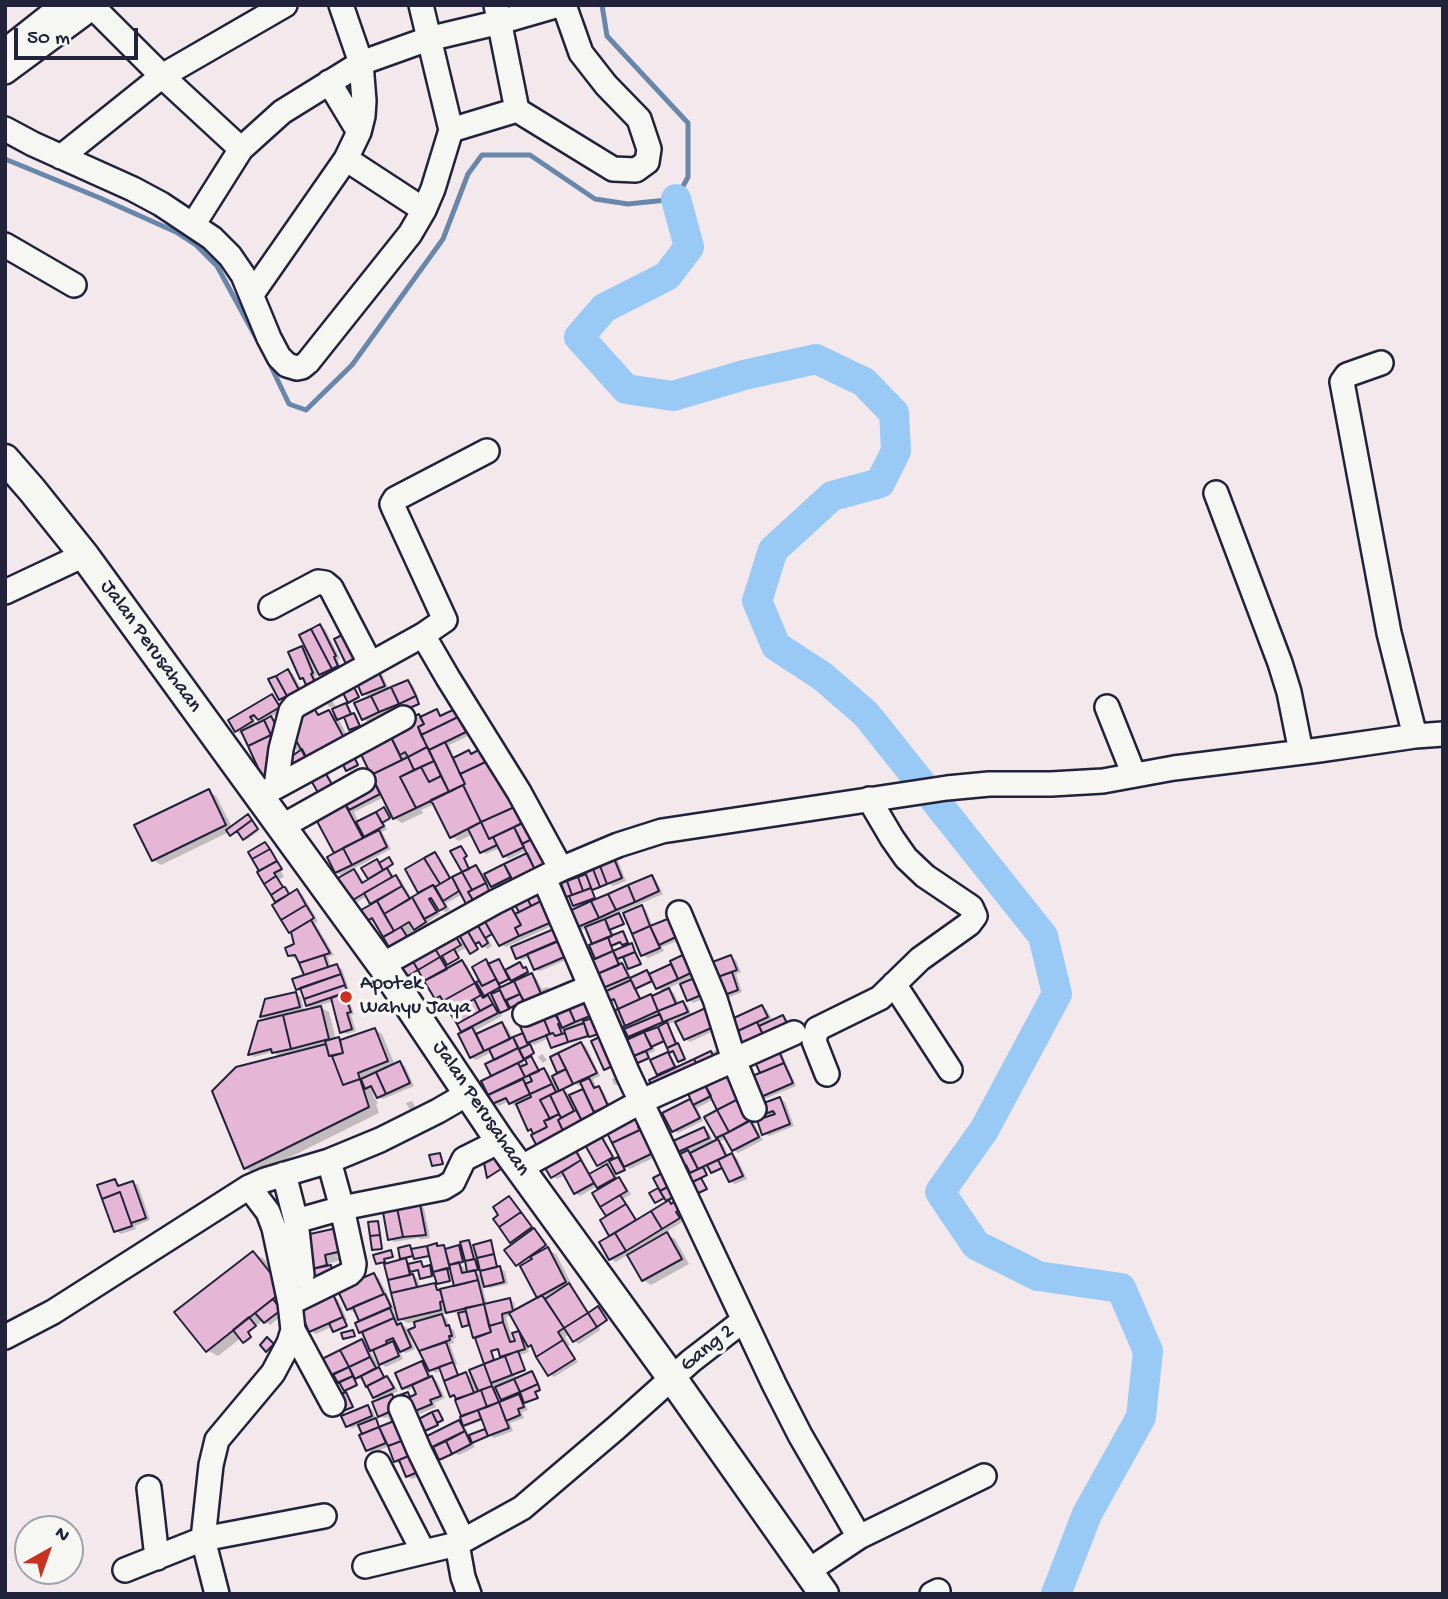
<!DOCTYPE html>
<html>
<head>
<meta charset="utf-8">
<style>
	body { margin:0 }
	#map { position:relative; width:1448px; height:1599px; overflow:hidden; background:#f3e9ed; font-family:"Gochi Hand",sans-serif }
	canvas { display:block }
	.frame { position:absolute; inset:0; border:7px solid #22223b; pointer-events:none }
	.north { position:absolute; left:14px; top:1515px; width:70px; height:70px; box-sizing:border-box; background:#f6f6f2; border:2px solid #a1a1a9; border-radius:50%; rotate:40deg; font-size:19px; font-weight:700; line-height:28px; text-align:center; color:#22223b }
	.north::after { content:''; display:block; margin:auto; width:24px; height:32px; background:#c8321e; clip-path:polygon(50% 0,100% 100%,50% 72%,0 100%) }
	.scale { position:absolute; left:14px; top:28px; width:124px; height:32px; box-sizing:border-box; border:4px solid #22223b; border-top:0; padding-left:9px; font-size:21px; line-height:24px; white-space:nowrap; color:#22223b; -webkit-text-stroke:5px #f6f6f2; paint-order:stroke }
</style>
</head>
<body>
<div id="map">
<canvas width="1448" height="1599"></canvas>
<div class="frame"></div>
<div class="north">N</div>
<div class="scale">50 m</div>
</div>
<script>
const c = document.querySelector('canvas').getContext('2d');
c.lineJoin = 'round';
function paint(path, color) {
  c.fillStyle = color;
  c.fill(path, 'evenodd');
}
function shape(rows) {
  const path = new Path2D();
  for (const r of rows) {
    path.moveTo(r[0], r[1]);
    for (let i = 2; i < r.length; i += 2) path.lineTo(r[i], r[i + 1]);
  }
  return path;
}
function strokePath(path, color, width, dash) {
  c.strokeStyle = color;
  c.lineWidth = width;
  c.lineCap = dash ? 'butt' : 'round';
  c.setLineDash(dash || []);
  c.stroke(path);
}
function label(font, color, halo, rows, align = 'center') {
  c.font = font + ' "Gochi Hand",sans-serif';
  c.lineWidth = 7;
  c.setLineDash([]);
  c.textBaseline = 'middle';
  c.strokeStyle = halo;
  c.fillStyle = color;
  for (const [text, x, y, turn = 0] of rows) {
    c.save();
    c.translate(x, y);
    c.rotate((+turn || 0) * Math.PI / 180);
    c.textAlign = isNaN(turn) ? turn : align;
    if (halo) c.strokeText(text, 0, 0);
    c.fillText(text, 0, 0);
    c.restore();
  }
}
const shadow = shape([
	[320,626,325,629,340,658,338,660,342,669,325,677,321,674,313,659,311,661,317,676,315,676,318,684,312,687,301,678,302,648,310,653],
	[380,669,389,690,408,682,413,685,419,699,418,700,420,704,405,711,402,707,381,716,386,725,368,733,364,725,369,722,363,719,371,698,364,694],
	[288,671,293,674,303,692,293,698,290,696,282,700,281,699],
	[328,693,337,709,346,705,348,706,352,716,356,716,360,726,352,730,346,718,339,720,351,743,353,753,359,766,350,771,344,762,299,753,293,745,299,742,314,710,322,715,329,712,337,717,333,707,329,707,322,695],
	[272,696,276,699,283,710,270,718,273,719,280,732,269,782,265,780,243,732,241,734,236,731],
	[258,718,264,722,257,725,254,720],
	[437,711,443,717,454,711,459,714,470,735,449,745,455,759,469,752,473,754,557,864,497,889,491,885,488,887,491,894,469,903,463,894,446,903,450,910,445,912,436,907,440,914,428,922,430,925,420,931,410,926,413,932,407,936,409,940,375,921,373,922,368,919,372,905,367,896,357,902,352,899,344,877,336,872,338,853,314,811,372,780,377,782,358,745],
	[384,797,394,818,402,823,423,813,421,810,435,804,451,836,459,841,473,834,481,851,486,854,500,848,504,856,509,859,527,850,529,854,484,876,481,870,476,867,470,870,465,859,467,857,461,848,464,873,452,879,439,856,435,854,407,870,420,894,412,899,401,880,395,878,392,873,387,870,394,865,389,859,380,864,364,868,370,880,364,883,359,874,351,870,391,849,382,832,387,829,384,823,391,820,385,810,359,823,354,812],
	[323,771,328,774,338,791,326,797],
	[208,791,216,796,232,827,250,817,259,831,246,840,239,831,233,835,229,832,161,865,153,860],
	[265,844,283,870,281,871,284,877,278,880,290,896,297,892,302,894,318,921,315,923,334,955,328,957,331,968,337,966,342,969,351,995,348,996,354,1014,351,1015,356,1031,347,1034,342,1031,334,1001,318,1006,329,1012,336,1040,339,1039,342,1041,374,1029,382,1034,395,1065,400,1063,405,1066,414,1086,383,1099,378,1097,372,1083,370,1084,374,1097,378,1103,376,1104,379,1113,256,1174,245,1168,282,1057,272,1052,254,1057,250,1054,269,1020,262,1016,296,994,301,997,304,1011,314,1009,307,1005,303,992,297,989,306,976,298,957,294,958,289,955,296,945,293,934,290,932,279,903,259,873],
	[613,858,618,861,626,881,613,886,610,884,592,891,596,901,651,877,656,880,663,894,616,914,617,917,621,916,625,925,612,930,615,936,623,933,625,934,630,946,634,946,642,965,631,969,625,957,620,959,622,965,627,968,632,979,647,972,650,975,674,964,701,973,686,980,688,983,710,996,693,1003,689,1000,681,982,667,989,674,993,679,1004,683,1003,688,1006,692,1016,722,1027,690,1042,685,1039,677,1021,668,1024,686,1060,681,1062,675,1051,671,1053,666,1042,654,1047,655,1051,648,1054,650,1059,636,1065,625,1043,634,1039,629,1036,625,1027,618,1030,620,1010,617,1002,613,1004,608,1001,611,991,605,987,599,959,587,927,579,931,574,928,587,905,586,903,576,906,574,905,571,896,567,896,563,887,558,884,554,875],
	[622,943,628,947,615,952,612,947],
	[654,982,657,988,664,992,642,1000,637,989],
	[535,889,556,924,506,947,501,944,495,934,488,938,492,946,488,949,473,941,479,950,473,954,468,947,456,953,459,959,450,964,445,962,449,969,462,962,467,965,477,984,487,991,486,961,491,964,499,961,506,971,520,964,522,965,524,969,527,970,530,976,536,978,542,989,547,987,549,988,552,999,590,991,600,1034,554,1048,549,1038,534,1045,529,1042,535,1054,532,1056,540,1072,544,1070,549,1073,551,1078,560,1074,552,1058,581,1043,586,1046,600,1076,593,1079,597,1089,603,1091,612,1109,567,1134,535,1133,529,1130,518,1104,515,1106,509,1101,499,1106,494,1103,483,1081,493,1077,488,1064,496,1060,492,1052,476,1060,471,1057,464,1033,444,999,441,1001,436,998,420,970,409,977,407,976,456,933,461,943,464,941,457,928,511,903,518,915,523,912,520,911],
	[511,979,516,982,502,990,500,985],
	[492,992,501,1011,494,1007,489,998,486,996],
	[526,1001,521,1009,516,1006],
	[506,1004,516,1009,513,1011,527,1037,523,1035,513,1039,507,1027,502,1024,479,1035,476,1030,502,1016,498,1009,503,1012,509,1010],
	[512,1040,516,1040,530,1067,526,1069],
	[531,1075,534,1082,528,1085,526,1081,529,1080,528,1077],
	[573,1082,579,1086,583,1084,585,1090,570,1097,568,1093,563,1090,574,1085],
	[641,907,646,910,653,927,669,920,682,939,662,947,664,951,648,958,643,955],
	[513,948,573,957,540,971,535,969,530,957,522,960,517,957],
	[731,957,736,960,741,972,736,974,742,992,725,999,709,965],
	[762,1007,767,1010,773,1021,783,1017,788,1020,794,1032,745,1051],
	[725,1046,753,1109,780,1099,785,1102,794,1126,769,1136,764,1133,759,1120,754,1123,763,1140,738,1153,733,1150,726,1138,719,1142,723,1144,729,1157,732,1155,737,1158,747,1179,735,1184,730,1181,724,1168,714,1173,710,1168,705,1170,707,1176,702,1179,708,1190,697,1195,687,1176,692,1174,688,1165,684,1167,683,1166,684,1154,679,1151,704,1129,709,1132,714,1143,721,1140,717,1137,719,1111,714,1099,697,1108,703,1121,678,1133,673,1130,665,1114,693,1100,688,1090,660,1076,653,1061,668,1054,672,1057,678,1068],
	[780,1049,796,1086,760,1101,762,1074,757,1063,753,1065,751,1064],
	[542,1054,547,1060,543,1063,538,1057],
	[623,1074,629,1103,620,1084,616,1085,614,1084,612,1079],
	[412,1101,416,1108,410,1110,406,1103],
	[640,1115,645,1117,649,1126,647,1127,653,1131,662,1150,654,1154,655,1157,630,1169,622,1165,625,1171,619,1174,613,1170,618,1178,623,1182,631,1194,623,1199,638,1221,669,1202,673,1205,683,1198,679,1196,669,1201,666,1199,658,1203,651,1194,661,1189,655,1179,668,1172,676,1184,672,1186,675,1191,679,1189,681,1190,684,1195,681,1197,688,1201,692,1207,680,1215,684,1221,664,1233,675,1239,689,1264,651,1285,643,1280,629,1254,616,1262,611,1259,601,1243,612,1237,602,1221,608,1217,594,1194,602,1189,597,1186,580,1196,576,1193,565,1175,557,1179,552,1176,544,1162,572,1146,577,1149,591,1175,603,1168,598,1165,584,1139,597,1131,602,1134,616,1160,618,1159,623,1161,606,1128,632,1116,635,1117],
	[612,1162,616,1171,607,1166],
	[115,1181,119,1184,121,1187,133,1183,138,1185,150,1220,135,1226,136,1229,121,1234,116,1231],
	[509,1198,514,1201,536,1231,539,1233,550,1248,548,1250,556,1254,573,1287,590,1314,600,1309,608,1321,599,1327,600,1330,579,1344,574,1341,570,1334,565,1337,570,1345,568,1346,578,1362,554,1377,549,1374,534,1348,526,1344,529,1352,520,1355,526,1371,515,1375,517,1379,532,1373,534,1374,541,1391,536,1393,538,1399,525,1404,528,1410,522,1412,524,1418,510,1423,513,1431,494,1438,491,1436,473,1443,475,1447,459,1455,452,1452,453,1455,442,1460,436,1450,432,1447,459,1422,465,1426,457,1399,452,1396,442,1370,436,1373,428,1368,432,1378,437,1381,445,1398,434,1403,436,1407,415,1416,408,1394,413,1397,418,1395,415,1387,408,1390,403,1387,422,1363,430,1368,411,1334,409,1335,415,1349,406,1353,399,1350,403,1359,386,1367,381,1364,376,1352,369,1348,385,1379,387,1378,392,1381,398,1391,390,1395,397,1398,429,1472,412,1479,407,1476,402,1463,400,1464,395,1461,389,1446,373,1453,368,1450,360,1425,352,1428,347,1426,368,1407,373,1410,376,1419,374,1419,378,1421,380,1428,391,1424,388,1417,384,1418,379,1415,380,1400,375,1397,364,1379,361,1380,353,1376,358,1386,347,1391,337,1377,334,1379,330,1376,362,1341,370,1346,364,1334,361,1332,362,1322,356,1310,353,1312,348,1309,374,1275,379,1278,395,1310,393,1310,400,1325,406,1327,408,1332,418,1328,416,1322,408,1323,400,1319,386,1263,377,1263,390,1252,394,1257,385,1259,386,1265,405,1260,402,1258,410,1247,412,1251,436,1245,449,1250,458,1247,464,1251,469,1242,471,1243,474,1254,490,1242,492,1243,498,1268,505,1271,508,1284,490,1288,482,1284,487,1305,509,1299,511,1301,508,1301,512,1315,506,1317,513,1343,517,1342,519,1333,523,1336,517,1318,512,1301,514,1302,516,1311,539,1298,523,1268,517,1265,515,1244,511,1241],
	[431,1256,435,1270,429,1267,424,1268,421,1263,411,1265,411,1263,404,1259,415,1257,417,1259],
	[467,1261,471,1273,466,1274,464,1267,458,1264],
	[420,1270,422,1278,424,1279,436,1276,438,1284,451,1281,448,1271,452,1271,456,1287,443,1290,435,1285,420,1288,418,1279,414,1276,413,1272],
	[481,1270,483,1277,474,1271],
	[473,1305,474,1308,451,1313,460,1313,463,1325,471,1325,474,1337,477,1339,486,1365,472,1371,475,1380,466,1374,459,1376,455,1365,457,1364,450,1344,454,1343,453,1339,456,1338,454,1330,449,1327,447,1319,441,1315,450,1313,450,1310],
	[499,1347,503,1358,493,1362,489,1350],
	[498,1388,502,1398,506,1401,500,1403,494,1389],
	[522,1392,525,1400,515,1395],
	[483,1420,487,1430,470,1437,465,1427],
	[420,1206,424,1208,430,1238,421,1239,418,1238,394,1242,390,1239],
	[377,1223,379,1224,383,1249,376,1250,374,1249],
	[314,1242,346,1253,336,1256,341,1260,330,1263,334,1275,312,1280],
	[253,1253,264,1259,293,1297,285,1313,270,1325,263,1320,248,1334,252,1338,246,1343,241,1338,218,1356,207,1350],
	[333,1296,338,1299,347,1320,345,1321,348,1326,336,1332,333,1326,316,1334,311,1331],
	[438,1412,444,1421,438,1424,439,1426,424,1433,417,1421]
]);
const stream = shape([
	[5,159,100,198,176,232,196,245,217,266,260,345],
	[268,360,289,404,306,410,352,365,443,239,468,174,482,155,530,155,595,199,628,204,676,199,688,177,688,123,607,36,602,5]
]);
const river = shape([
	[676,199,689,247,667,276,604,308,579,337,626,389,673,396,744,375,816,359,864,382,894,413,896,451,880,483,832,496,773,550,757,601,776,646,822,676,866,714,1043,936,1057,994,984,1130,940,1192,976,1245,1038,1276,1121,1288,1148,1351,1141,1417,1087,1514,1056,1594]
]);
const building = shape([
	[320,624,336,656,334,657,338,666,332,669,311,629,320,624],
	[311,629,332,669,319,675,299,635,311,629],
	[348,632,361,656,346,664,334,639,348,632],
	[302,646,313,673,311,674,315,682,306,685,303,678,300,679,288,652,302,646],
	[375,664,385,686,362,695,353,674,375,664],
	[288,669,299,690,287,696,276,676,288,669],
	[276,676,287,696,279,700,268,679,276,676],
	[408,680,416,696,399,704,391,687,408,680],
	[354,687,359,697,348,703,343,693,354,687],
	[391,687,399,704,379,712,371,696,391,687],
	[272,694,280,707,258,720,254,715,250,717,253,721,235,732,228,720,272,694],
	[371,696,379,712,362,720,354,703,371,696],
	[416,696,419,704,402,711,399,704,416,696],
	[346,703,351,714,337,720,332,709,346,703],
	[314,708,318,715,329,710,344,738,323,749,327,757,310,765,290,730,293,717,314,708],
	[437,709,440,716,455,709,458,717,421,735,418,727,424,724,420,717,437,709],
	[354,713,360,726,349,730,344,717,354,713],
	[419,714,424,724,418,727,427,747,408,757,405,752,400,755,387,729,419,714],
	[271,716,279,731,271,735,264,720,271,716],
	[458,717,466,732,429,750,421,735,458,717],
	[264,720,271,735,248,746,241,731,264,720],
	[387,729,402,760,371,775,356,744,387,729],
	[271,735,273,745,271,765,264,781,248,746,271,735],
	[445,742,465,784,449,792,429,750,445,742],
	[486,746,492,759,460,774,453,758,469,750,471,754,486,746],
	[427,747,434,761,414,770,408,757,427,747],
	[302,749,310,765,282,767,285,761,302,749],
	[351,750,358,765,346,771,339,756,351,750],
	[408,757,414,770,400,777,416,808,393,819,371,775,408,757],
	[496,757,519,805,481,822,463,785,465,784,460,774,496,757],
	[434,761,441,776,429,782,421,767,434,761],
	[421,767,429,782,441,776,449,792,416,808,400,777,421,767],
	[323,769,334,788,320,796,309,777,323,769],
	[372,778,380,794,349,810,340,795,372,778],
	[463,785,481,822,450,838,431,800,463,785],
	[209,789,226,825,152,861,134,825,209,789],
	[340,795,363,838,334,853,311,810,340,795],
	[519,805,527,821,489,839,481,822,519,805],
	[384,807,390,818,382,823,376,812,384,807],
	[376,812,384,826,364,837,356,822,376,812],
	[248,814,252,820,230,836,226,830,248,814],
	[532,818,540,835,522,844,514,827,532,818],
	[252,820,258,829,243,840,237,831,252,820],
	[481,822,489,839,493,837,497,845,480,853,468,829,481,822],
	[514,827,524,847,503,857,493,837,514,827],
	[379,830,387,847,352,865,343,848,379,830],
	[540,835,553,861,535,870,522,844,540,835],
	[265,842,270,849,252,859,248,852,265,842],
	[461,846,467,856,464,858,469,869,462,872,450,851,461,846],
	[343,848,352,865,335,873,327,857,343,848],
	[270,849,277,861,259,871,252,859,270,849],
	[435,852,450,878,440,884,424,858,435,852],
	[527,853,535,870,512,880,504,864,527,853],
	[613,856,622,878,607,884,598,861,613,856],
	[389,857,393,864,383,870,379,863,389,857],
	[424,858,440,884,435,887,433,885,418,893,405,869,424,858],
	[377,859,383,870,368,879,361,868,377,859],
	[277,861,282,869,274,873,276,876,264,884,257,872,277,861],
	[598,861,607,884,600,887,591,864,598,861],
	[504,864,511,877,491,887,484,874,504,864],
	[591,864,600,887,592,890,583,867,591,864],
	[476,865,486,883,472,890,462,872,476,865],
	[387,868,392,877,351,901,338,878,354,869,362,883,387,868],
	[462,872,472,890,468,892,473,900,466,904,452,877,462,872],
	[586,874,591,888,583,891,578,877,586,874],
	[396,875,402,886,370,904,364,893,396,875],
	[652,875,659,891,635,902,628,885,652,875],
	[276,876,283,887,271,895,264,884,276,876],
	[452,877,459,891,443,901,435,887,452,877],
	[578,877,583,891,572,895,567,881,578,877],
	[567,881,572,895,566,897,561,883,567,881],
	[486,883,490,893,474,902,468,892,486,883],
	[433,885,446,907,439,911,431,898,429,899,437,912,424,919,412,897,433,885],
	[628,885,635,902,616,910,608,894,628,885],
	[402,886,410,899,384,914,377,901,402,886],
	[533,886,541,901,531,906,524,891,533,886],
	[283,887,285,887,289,894,275,902,271,895,283,887],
	[591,888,595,898,573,906,569,896,591,888],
	[297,889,306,905,281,920,272,905,297,889],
	[524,891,531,906,519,912,511,898,524,891],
	[608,894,616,910,599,918,591,901,608,894],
	[412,897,426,922,414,930,409,922,394,931,384,914,412,897],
	[506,898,521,925,515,928,519,936,499,946,480,913,506,898],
	[377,901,394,931,383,937,372,918,367,921,361,910,377,901],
	[541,901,552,922,519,936,515,928,521,925,515,914,541,901],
	[591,901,599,918,573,929,565,913,591,901],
	[306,905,314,918,289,933,281,920,306,905],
	[642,905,650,926,632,934,623,913,642,905],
	[480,913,492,934,485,938,473,917,480,913],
	[619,913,624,924,609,930,605,919,619,913],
	[473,917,488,943,482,947,479,942,475,944,463,923,473,917],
	[670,918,678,936,659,945,650,926,670,918],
	[605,919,612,936,592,944,585,927,605,919],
	[311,920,330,953,299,963,295,955,288,956,285,948,294,944,291,932,311,920],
	[463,923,478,949,470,954,455,928,463,923],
	[650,926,660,948,641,956,632,934,650,926],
	[401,927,408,938,390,949,383,937,401,927],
	[451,929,461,945,440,957,430,940,451,929],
	[554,929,559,941,516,959,511,947,554,929],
	[623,931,628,943,622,945,620,942,611,946,608,937,623,931],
	[608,937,613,951,595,959,589,945,608,937],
	[562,939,569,955,534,970,527,954,562,939],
	[430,940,440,957,418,970,408,953,430,940],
	[632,943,635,952,617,959,613,951,632,943],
	[454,949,459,958,447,965,442,956,454,949],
	[613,951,619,965,597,974,592,960,613,951],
	[635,952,641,964,628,969,623,957,635,952],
	[689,952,697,970,678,979,670,961,689,952],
	[408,953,418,970,406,977,396,960,408,953],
	[324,955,328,967,304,975,299,963,324,955],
	[731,955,737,970,712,979,707,964,731,955],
	[440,957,447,969,424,981,418,970,440,957],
	[486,959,496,979,482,986,472,967,486,959],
	[499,959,509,979,499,984,488,964,499,959],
	[462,960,475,983,443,1001,440,996,435,999,424,981,462,960],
	[520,962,523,968,526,967,528,972,511,981,505,970,520,962],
	[622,963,629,977,603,988,597,974,622,963],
	[337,964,341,974,296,990,292,979,337,964],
	[671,964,678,979,656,989,649,974,671,964],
	[647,970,652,981,635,989,630,978,647,970],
	[732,972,738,990,719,997,712,979,732,972],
	[532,973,545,1003,528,1011,514,981,532,973],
	[341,974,345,985,304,999,300,988,341,974],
	[699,976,706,993,687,1001,680,984,699,976],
	[496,979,500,987,484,996,476,982,479,981,482,986,496,979],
	[631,980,640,999,618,1009,614,999,606,1003,602,993,631,980],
	[514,981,520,994,505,1001,499,988,514,981],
	[475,983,481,995,450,1013,443,1001,475,983],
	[345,985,347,992,306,1006,304,999,345,985],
	[669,988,676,1004,658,1011,652,996,669,988],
	[590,989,600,1012,575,1022,565,999,590,989],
	[500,990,509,1009,500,1013,491,994,500,990],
	[296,992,300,1007,260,1017,265,999,296,992],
	[344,993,351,1012,347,1013,352,1029,340,1033,331,998,344,993],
	[520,994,524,1001,510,1008,506,1000,520,994],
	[651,994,658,1011,625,1026,618,1009,651,994],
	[481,995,483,998,488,995,493,1004,480,1011,474,999,481,995],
	[474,999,480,1011,457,1024,450,1013,474,999],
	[683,1001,688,1012,663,1022,658,1011,683,1001],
	[566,1002,575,1022,562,1028,553,1007,566,1002],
	[493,1004,498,1013,461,1032,457,1024,493,1004],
	[762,1005,768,1017,729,1035,723,1023,762,1005],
	[321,1006,329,1039,291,1049,283,1015,321,1006],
	[550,1006,560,1023,558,1024,562,1034,555,1036,553,1033,550,1034,540,1010,550,1006],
	[710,1006,718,1025,684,1040,675,1022,710,1006],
	[618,1009,625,1026,615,1030,607,1013,618,1009],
	[540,1010,550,1034,527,1043,517,1019,540,1010],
	[660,1014,663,1022,628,1037,624,1029,660,1014],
	[283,1015,291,1049,272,1053,271,1049,248,1055,258,1021,283,1015],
	[783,1015,790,1030,766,1041,759,1026,783,1015],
	[596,1017,602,1033,589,1037,583,1021,596,1017],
	[502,1022,510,1039,484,1051,476,1034,502,1022],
	[667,1022,676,1044,667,1048,658,1027,667,1022],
	[757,1022,764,1037,739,1049,731,1034,757,1022],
	[584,1023,588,1036,568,1042,564,1030,584,1023],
	[472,1027,484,1051,470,1058,458,1034,472,1027],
	[658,1027,664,1041,651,1047,644,1032,658,1027],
	[375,1028,388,1061,358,1073,360,1079,343,1085,332,1056,343,1053,340,1040,375,1028],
	[644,1032,652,1048,629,1058,622,1042,644,1032],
	[523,1033,528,1045,519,1049,513,1037,523,1033],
	[553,1033,555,1036,565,1033,568,1042,551,1048,546,1035,553,1033],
	[608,1033,621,1062,604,1070,591,1041,608,1033],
	[339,1037,343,1053,329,1056,325,1041,339,1037],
	[513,1037,518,1048,494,1060,489,1049,513,1037],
	[581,1042,597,1073,573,1084,558,1053,581,1042],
	[678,1043,685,1059,678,1062,673,1051,669,1053,667,1048,678,1043],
	[326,1044,329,1056,332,1056,343,1085,360,1079,369,1107,244,1169,212,1091,236,1067,326,1044],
	[530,1044,534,1053,524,1059,519,1049,530,1044],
	[776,1044,784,1063,760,1073,755,1062,776,1044],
	[518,1048,524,1060,491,1076,485,1064,518,1048],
	[646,1051,649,1058,633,1065,629,1058,646,1051],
	[711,1051,717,1065,701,1072,694,1059,711,1051],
	[668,1052,675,1067,657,1075,650,1060,668,1052],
	[558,1053,566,1069,557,1073,550,1057,558,1053],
	[531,1056,539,1071,525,1077,520,1067,527,1064,525,1059,531,1056],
	[694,1059,701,1072,655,1093,649,1080,694,1059],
	[400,1061,410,1083,386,1094,376,1072,400,1061],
	[518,1063,525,1077,488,1095,481,1081,518,1063],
	[728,1063,744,1096,717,1110,701,1077,728,1063],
	[784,1063,793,1083,754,1100,745,1079,784,1063],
	[544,1068,552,1084,530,1094,525,1084,532,1081,529,1075,544,1068],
	[566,1069,573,1084,559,1091,552,1076,566,1069],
	[376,1072,386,1094,377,1098,371,1086,365,1089,361,1079,376,1072],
	[589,1078,594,1088,599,1086,608,1106,594,1112,580,1082,589,1078],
	[523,1079,530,1094,509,1104,506,1098,492,1104,488,1095,523,1079],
	[703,1081,711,1096,693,1105,686,1089,703,1081],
	[552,1084,556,1092,540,1100,550,1119,544,1121,547,1127,533,1134,531,1129,528,1131,516,1104,531,1097,530,1094,552,1084],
	[563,1089,574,1111,561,1118,550,1095,563,1089],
	[583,1089,597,1119,584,1125,569,1095,583,1089],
	[550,1095,559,1114,550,1119,540,1100,550,1095],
	[744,1096,755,1118,729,1132,717,1110,744,1096],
	[780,1097,790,1124,762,1135,757,1120,775,1114,773,1111,757,1117,753,1107,780,1097],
	[690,1099,700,1118,672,1132,662,1113,690,1099],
	[576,1110,584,1125,563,1131,558,1120,576,1110],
	[717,1110,729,1132,716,1138,704,1117,717,1110],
	[641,1113,645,1123,638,1127,640,1130,612,1143,604,1127,641,1113],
	[559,1114,561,1118,558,1120,566,1137,539,1150,531,1135,547,1127,544,1121,559,1114],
	[750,1120,759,1137,732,1151,723,1135,750,1120],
	[648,1126,659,1147,650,1151,651,1154,624,1167,612,1143,648,1126],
	[704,1127,709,1138,678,1152,673,1141,704,1127],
	[597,1129,613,1157,597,1166,581,1138,597,1129],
	[718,1139,726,1156,698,1169,690,1153,718,1139],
	[572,1144,581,1160,551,1178,541,1161,572,1144],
	[688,1150,698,1169,690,1173,686,1165,681,1167,676,1156,688,1150],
	[440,1153,443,1164,432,1166,429,1155,440,1153],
	[732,1153,743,1176,729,1182,718,1160,732,1153],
	[618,1157,625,1170,616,1174,609,1161,618,1157],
	[494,1158,501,1169,487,1178,484,1163,494,1158],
	[581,1160,594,1183,574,1194,562,1172,581,1160],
	[718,1160,722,1168,711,1173,707,1165,718,1160],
	[607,1164,615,1178,597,1188,589,1174,607,1164],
	[703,1167,707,1175,688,1184,685,1175,703,1167],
	[668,1170,675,1183,660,1191,653,1178,668,1170],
	[619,1177,627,1191,600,1207,592,1193,619,1177],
	[701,1178,707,1189,694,1195,688,1184,701,1178],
	[115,1179,118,1186,133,1181,146,1218,131,1223,120,1192,102,1199,97,1185,115,1179],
	[671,1185,677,1195,666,1201,660,1191,671,1185],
	[658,1188,664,1198,655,1203,649,1193,658,1188],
	[120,1192,132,1226,114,1232,102,1199,120,1192],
	[620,1195,626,1204,606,1216,600,1207,620,1195],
	[509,1196,521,1212,499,1227,493,1219,498,1215,493,1207,509,1196],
	[683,1196,688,1204,676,1212,680,1218,662,1229,651,1211,669,1200,671,1204,683,1196],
	[420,1204,426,1235,403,1237,397,1208,420,1204],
	[626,1204,636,1220,609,1236,600,1220,626,1204],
	[397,1208,403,1237,388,1240,383,1212,397,1208],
	[651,1211,662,1229,626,1251,615,1233,651,1211],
	[521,1212,532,1227,510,1243,499,1227,521,1212],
	[378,1221,380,1235,370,1236,368,1222,378,1221],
	[337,1228,342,1251,325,1255,327,1265,312,1269,306,1242,311,1241,310,1234,337,1228],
	[534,1228,546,1245,516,1266,504,1250,534,1228],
	[667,1232,682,1259,642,1281,627,1255,667,1232],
	[615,1233,626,1251,609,1260,599,1242,615,1233],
	[380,1235,382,1249,372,1250,370,1236,380,1235],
	[469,1240,474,1259,465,1261,460,1242,469,1240],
	[491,1240,494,1254,477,1258,473,1245,491,1240],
	[437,1243,437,1246,444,1245,450,1268,433,1272,427,1246,437,1243],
	[410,1245,413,1256,400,1259,398,1248,410,1245],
	[459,1245,463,1262,449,1265,445,1249,459,1245],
	[427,1246,429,1256,414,1259,411,1249,427,1246],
	[548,1247,566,1282,537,1298,520,1266,532,1259,530,1257,548,1247],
	[391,1250,393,1257,384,1259,385,1262,376,1264,373,1255,391,1250],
	[253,1251,284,1290,206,1352,174,1312,253,1251],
	[494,1254,497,1267,480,1271,477,1258,494,1254],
	[406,1258,410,1275,388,1280,384,1264,406,1258],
	[475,1259,478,1270,467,1272,465,1261,475,1259],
	[421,1261,423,1267,430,1265,432,1276,420,1279,418,1270,410,1272,408,1264,421,1261],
	[459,1262,462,1273,475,1270,478,1280,454,1286,449,1265,459,1262],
	[331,1265,333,1275,309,1280,312,1269,331,1265],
	[500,1266,504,1282,484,1287,480,1271,500,1266],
	[447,1268,450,1281,437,1284,433,1272,447,1268],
	[374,1273,384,1294,347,1310,337,1289,374,1273],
	[413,1274,417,1287,391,1293,388,1280,413,1274],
	[478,1280,484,1304,446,1313,440,1289,478,1280],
	[435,1283,437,1290,440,1290,443,1301,440,1302,441,1310,398,1320,391,1293,435,1283],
	[569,1283,588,1313,564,1328,545,1299,569,1283],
	[333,1294,343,1317,309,1332,299,1309,333,1294],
	[384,1294,385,1294,391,1307,359,1321,353,1307,384,1294],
	[542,1295,564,1328,558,1332,563,1340,536,1357,531,1345,528,1347,509,1313,542,1295],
	[510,1298,513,1311,502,1314,503,1322,489,1326,484,1304,510,1298],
	[273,1299,281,1310,264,1323,255,1313,273,1299],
	[484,1304,491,1332,473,1338,465,1308,484,1304],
	[598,1306,607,1320,597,1327,588,1313,598,1306],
	[390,1308,394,1318,359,1333,355,1323,390,1308],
	[466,1311,469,1325,462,1327,458,1313,466,1311],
	[588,1313,597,1327,573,1342,564,1328,588,1313],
	[442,1314,446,1326,449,1325,452,1336,449,1336,450,1340,419,1351,408,1330,415,1327,414,1322,442,1314],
	[249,1317,256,1326,248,1332,251,1337,243,1343,233,1330,249,1317],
	[343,1317,347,1326,333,1332,329,1323,343,1317],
	[394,1318,397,1325,401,1323,411,1347,400,1352,393,1338,386,1341,387,1344,370,1351,362,1332,394,1318],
	[503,1322,510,1342,515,1341,512,1333,519,1331,525,1349,500,1357,498,1349,491,1351,494,1360,484,1364,475,1338,491,1332,489,1326,503,1322],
	[353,1330,355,1336,343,1339,341,1333,353,1330],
	[267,1337,274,1344,266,1352,260,1345,267,1337],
	[362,1339,370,1357,349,1367,340,1350,362,1339],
	[563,1340,575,1359,548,1376,536,1357,563,1340],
	[393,1341,399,1356,379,1365,373,1350,393,1341],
	[446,1342,453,1362,429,1371,419,1351,446,1342],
	[340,1350,349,1367,328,1377,320,1360,340,1350],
	[518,1351,525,1370,512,1375,505,1356,518,1351],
	[505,1356,512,1375,491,1383,484,1364,505,1356],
	[370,1357,376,1368,355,1379,349,1367,370,1357],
	[422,1361,429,1377,402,1389,395,1373,422,1361],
	[453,1362,458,1375,444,1381,439,1367,453,1362],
	[484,1364,492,1386,478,1391,469,1370,484,1364],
	[349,1367,353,1376,338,1383,333,1374,349,1367],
	[379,1367,384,1377,366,1387,361,1376,379,1367],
	[532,1371,538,1384,520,1392,514,1379,532,1371],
	[466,1372,474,1393,456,1399,454,1395,450,1397,444,1381,466,1372],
	[353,1376,357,1385,344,1391,339,1382,353,1376],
	[387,1376,394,1388,373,1398,367,1386,387,1376],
	[432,1376,441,1396,430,1400,432,1404,408,1414,400,1395,408,1392,410,1397,416,1394,412,1385,432,1376],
	[514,1379,520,1392,501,1400,495,1387,514,1379],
	[538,1384,540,1390,535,1392,538,1398,524,1403,520,1392,538,1384],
	[492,1386,499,1402,487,1407,481,1390,492,1386],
	[481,1390,487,1407,461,1416,455,1400,481,1390],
	[346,1392,353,1407,343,1411,337,1396,346,1392],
	[392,1394,398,1408,378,1417,372,1402,392,1394],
	[519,1394,524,1407,518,1409,520,1415,506,1421,499,1402,519,1394],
	[499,1402,509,1428,488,1436,478,1410,499,1402],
	[368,1405,372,1416,346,1427,341,1416,368,1405],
	[438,1410,443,1420,437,1423,432,1412,438,1410],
	[478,1410,481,1419,463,1426,460,1417,478,1410],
	[432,1412,438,1425,420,1433,415,1421,432,1412],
	[404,1417,412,1437,388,1446,379,1427,404,1417],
	[376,1418,379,1427,362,1434,358,1425,376,1418],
	[459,1420,465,1431,430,1448,425,1437,459,1420],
	[379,1427,386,1443,366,1451,359,1435,379,1427],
	[485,1429,488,1436,472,1443,469,1435,485,1429],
	[465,1431,471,1444,452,1454,446,1441,465,1431],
	[412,1437,418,1452,394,1462,388,1446,412,1437],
	[446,1441,452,1454,439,1460,433,1447,446,1441],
	[418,1452,425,1469,406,1477,399,1460,418,1452]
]);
const minor = shape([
	[96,5,93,7,162,76,241,149],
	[421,5,451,130,517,110,496,5],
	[5,51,63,5],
	[5,72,93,7,92,5],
	[329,82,359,132],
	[517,110,613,169,636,170,647,162,649,149,639,119,606,85,581,53,564,5],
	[5,129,33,144,133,189,161,204,212,238,230,256,243,275,269,338,279,357,287,365,297,368,302,367,308,362,410,234,424,210,433,189,451,130],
	[61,157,162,76,285,5],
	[346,159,424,210],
	[193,225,241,149,282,112,361,63,428,39,500,22,559,5],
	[5,245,74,285],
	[252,294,346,159,359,132,363,116,364,101,361,63,341,5],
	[1381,363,1347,375,1342,382,1389,633,1415,736],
	[1216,493,1280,663,1289,692,1301,752],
	[5,592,84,555],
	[271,607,318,582,325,583,331,588,370,663],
	[423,635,448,678,519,792,561,869],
	[1107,707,1134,775],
	[276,787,403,718],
	[258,795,276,787,281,749,291,711,295,706,423,635,445,620,394,509,392,504,395,499,487,451],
	[281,827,363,781],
	[544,878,628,1074,774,1384,800,1435,859,1537,808,1571],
	[679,913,715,999,734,1060,754,1109],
	[382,965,495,902,561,869,618,845,662,831,947,788,989,784,1051,784,1103,781,1174,768,1319,750,1415,736,1443,734],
	[894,984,950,1070],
	[525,1014,590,987],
	[827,1074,814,1041,817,1029,880,998,920,959,969,924,975,916,971,907,925,876,906,858,892,838,869,799],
	[520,1168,642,1101,794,1033],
	[284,1174,296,1221],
	[302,1275,296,1221,342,1208,329,1161],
	[290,1303,349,1274,353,1270,354,1264,342,1208,443,1188,453,1182,464,1159,500,1141],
	[293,1330,333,1404],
	[5,1337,53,1312,249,1187,265,1180,329,1161,380,1140,438,1111,469,1093],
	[401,1408,419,1450,463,1540],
	[378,1464,423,1551],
	[149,1488,157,1558],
	[859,1537,984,1476],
	[457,1544,522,1508,616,1428,691,1361,744,1320],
	[365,1566,457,1544,463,1577,469,1594],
	[125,1570,203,1539,324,1516],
	[217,1594,203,1539,211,1465,217,1440,273,1373,289,1343,293,1330,290,1303,274,1228,268,1212,249,1187],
	[932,1594,938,1591]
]);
const major = shape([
	[5,459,32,490,84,555,382,965,500,1141,672,1378,824,1594]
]);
const markers = [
	[346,997,7,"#c8321e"]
];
const streetNames = [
	["Jalan Perusahaan",150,647,54],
	["Jalan Perusahaan",480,1109,56],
	["Gang 2",708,1349,-39]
];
const poiNames = [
	["Apotek",360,985],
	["Wahyu Jaya",360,1009]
];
paint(shadow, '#0003');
strokePath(stream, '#6987ab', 5);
strokePath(river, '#99caf5', 30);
paint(building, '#e6b6d7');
strokePath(building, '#22223b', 2);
strokePath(minor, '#22223b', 28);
strokePath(major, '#22223b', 33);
strokePath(minor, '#f6f6f2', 23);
strokePath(major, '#f6f6f2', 28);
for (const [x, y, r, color] of markers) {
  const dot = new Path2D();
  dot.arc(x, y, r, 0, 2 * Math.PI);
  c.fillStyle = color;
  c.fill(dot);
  strokePath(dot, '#f6f6f2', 2.5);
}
label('21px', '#22223b', '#f6f6f2', streetNames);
label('21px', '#22223b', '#f6f6f2', poiNames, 'left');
</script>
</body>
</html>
